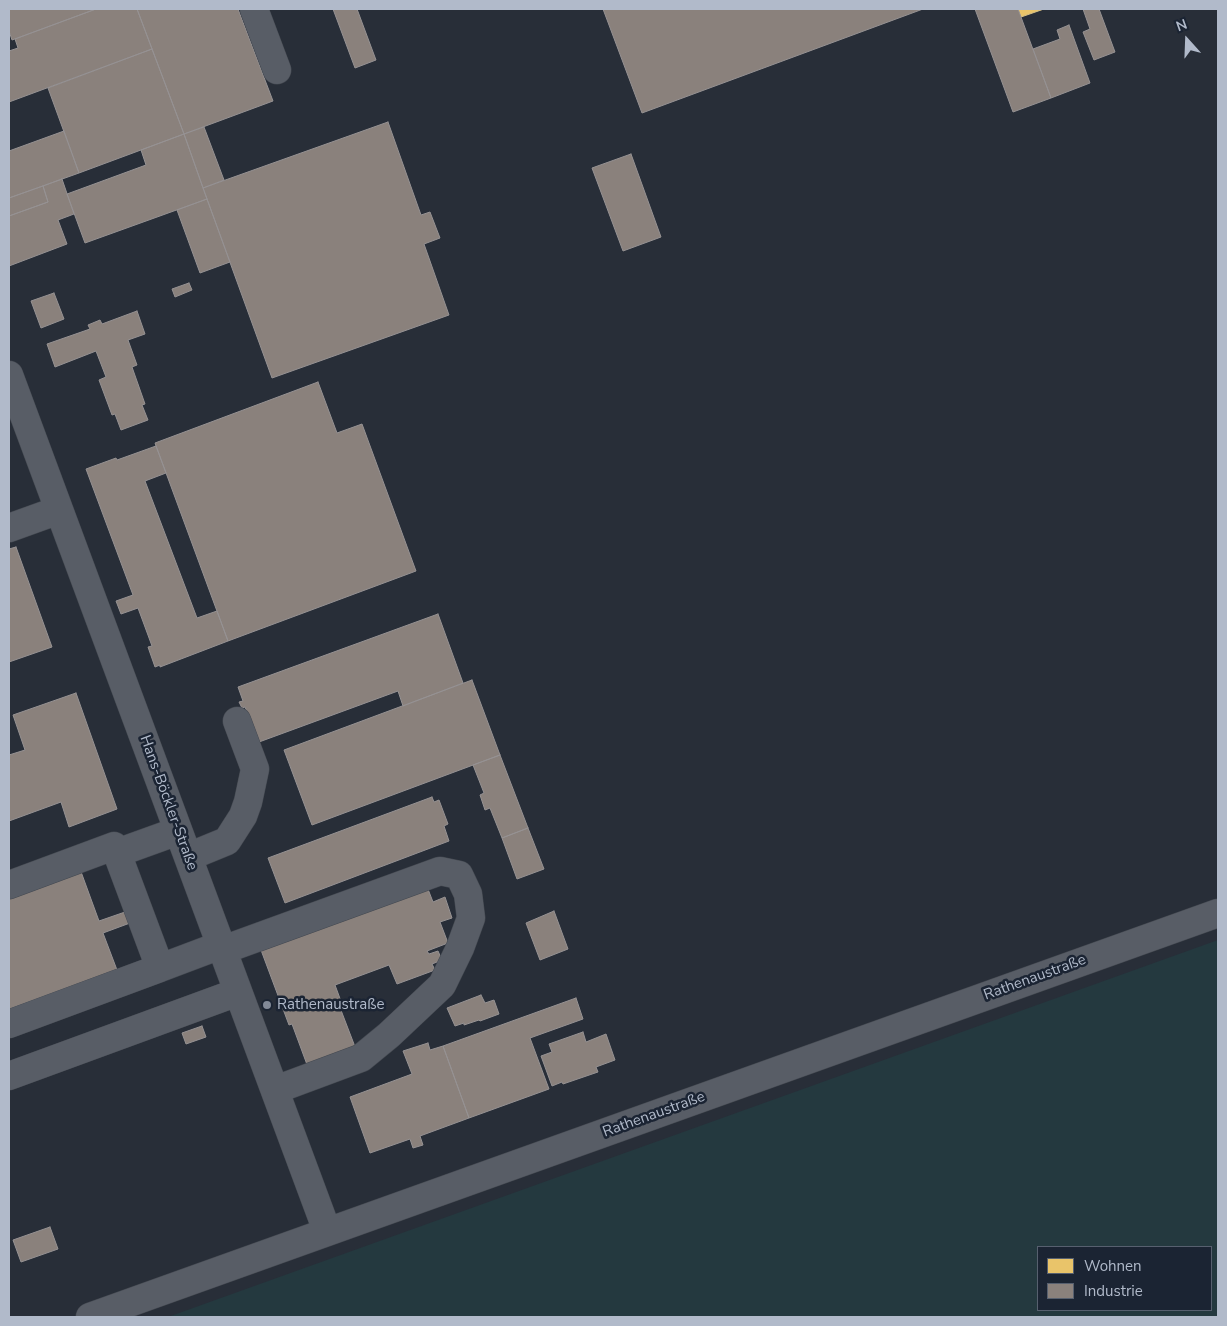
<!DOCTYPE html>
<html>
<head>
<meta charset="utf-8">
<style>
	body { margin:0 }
	#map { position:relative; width:1227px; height:1326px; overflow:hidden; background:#282e38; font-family:"Nunito Sans",sans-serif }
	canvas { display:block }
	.frame { position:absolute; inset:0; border:10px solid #b1baca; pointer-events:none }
	.legend { position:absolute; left:1037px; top:1246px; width:175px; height:65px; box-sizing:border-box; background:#1b2433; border:1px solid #57606f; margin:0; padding:6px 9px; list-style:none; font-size:15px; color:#b1baca }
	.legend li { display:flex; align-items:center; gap:10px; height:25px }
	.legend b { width:25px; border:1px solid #57606f }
	.north { position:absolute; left:1162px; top:15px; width:50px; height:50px; -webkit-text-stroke:4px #1b2433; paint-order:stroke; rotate:340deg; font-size:14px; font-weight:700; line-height:20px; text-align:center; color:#b1baca }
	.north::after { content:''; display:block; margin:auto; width:18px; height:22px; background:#b1baca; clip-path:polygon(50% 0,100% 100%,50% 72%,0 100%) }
</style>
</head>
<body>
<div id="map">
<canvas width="1227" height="1326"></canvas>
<div class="frame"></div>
<ul class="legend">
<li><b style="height:14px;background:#e9c46a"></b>Wohnen</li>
<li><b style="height:14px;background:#8a817c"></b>Industrie</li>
</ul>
<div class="north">N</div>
</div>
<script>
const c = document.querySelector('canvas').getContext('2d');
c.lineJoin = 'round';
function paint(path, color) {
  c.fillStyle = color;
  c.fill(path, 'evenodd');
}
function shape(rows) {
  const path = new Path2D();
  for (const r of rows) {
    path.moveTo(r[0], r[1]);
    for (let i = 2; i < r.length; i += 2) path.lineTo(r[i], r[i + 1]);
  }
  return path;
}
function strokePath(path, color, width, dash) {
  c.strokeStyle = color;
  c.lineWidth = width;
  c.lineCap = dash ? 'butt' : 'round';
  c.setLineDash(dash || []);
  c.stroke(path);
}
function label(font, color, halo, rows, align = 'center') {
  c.font = font + ' "Nunito Sans",sans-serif';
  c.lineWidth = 5;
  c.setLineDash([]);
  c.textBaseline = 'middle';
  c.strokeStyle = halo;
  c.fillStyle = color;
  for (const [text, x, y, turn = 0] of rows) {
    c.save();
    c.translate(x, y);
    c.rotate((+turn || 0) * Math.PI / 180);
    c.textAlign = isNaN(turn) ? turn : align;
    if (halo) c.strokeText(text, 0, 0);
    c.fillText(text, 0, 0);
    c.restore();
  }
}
const green = shape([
	[1218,940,1218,1317,168,1317],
	[1038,1247,1211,1247,1211,1310,1038,1310]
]);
const homes = shape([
	[1018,9,1044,9,1021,17,1018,9]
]);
const industry = shape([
	[9,9,96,9,12,40,9,31,9,9],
	[96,9,137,9,152,49,9,102,9,51,18,48,15,39,96,9],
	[137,9,238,9,273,101,184,134,137,9],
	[333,9,357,9,376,60,355,68,333,9],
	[603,9,923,9,642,113,603,9],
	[975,9,1018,9,1051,98,1013,112,975,9],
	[1083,9,1099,9,1115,52,1094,60,1083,32,1090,29,1083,9],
	[1069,25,1090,83,1051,98,1033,49,1060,39,1057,30,1069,25],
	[152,49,184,134,79,173,48,88,152,49],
	[388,122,421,215,430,212,440,238,424,244,449,315,272,378,203,188,388,122],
	[204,127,224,180,203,188,184,134,204,127],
	[64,131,79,173,9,198,9,151,64,131],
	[184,134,207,199,85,243,67,194,146,165,141,150,184,134],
	[631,154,661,237,623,251,592,168,631,154],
	[62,179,74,214,58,220,67,244,9,266,9,216,48,202,43,186,62,179],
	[43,186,48,202,9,216,9,198,43,186],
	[207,199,230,262,200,273,177,210,207,199],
	[189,283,192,290,175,297,172,289,189,283],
	[54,293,64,319,41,328,31,301,54,293],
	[137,311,145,334,128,340,137,365,132,367,145,404,142,405,148,420,121,430,115,414,112,415,99,380,106,377,96,351,55,367,47,344,90,329,88,325,100,320,102,324,137,311],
	[318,382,337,433,362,424,416,571,228,641,155,443,318,382],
	[156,446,166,473,145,481,197,618,217,611,228,641,160,667,160,665,155,667,148,647,152,646,138,608,121,614,116,601,133,595,86,469,116,458,117,460,156,446],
	[16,547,52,647,9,662,9,549,16,547],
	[438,614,463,683,403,706,398,691,259,742,245,707,242,708,239,702,243,701,238,687,438,614],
	[472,680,500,755,312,825,284,750,472,680],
	[76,693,117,809,69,827,61,802,9,821,9,755,25,750,13,715,76,693],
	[500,755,528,828,502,838,490,808,485,810,480,795,484,793,473,765,500,755],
	[432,797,434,802,439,800,448,824,444,826,449,841,285,903,268,858,432,797],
	[528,828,544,869,517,879,502,838,528,828],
	[80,869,99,921,125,912,130,923,103,933,117,970,9,1009,9,894,80,869],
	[426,884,433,902,445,897,452,918,440,922,448,943,427,951,429,954,438,951,442,960,432,964,435,970,397,984,389,965,335,985,342,1004,339,1005,357,1052,309,1070,292,1024,289,1025,258,942,426,884],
	[554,911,568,949,540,960,526,923,554,911],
	[481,995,485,1003,494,1000,499,1014,480,1021,479,1020,464,1025,464,1023,455,1026,447,1008,481,995],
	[576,998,583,1019,530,1038,549,1089,469,1118,443,1046,576,998],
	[202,1026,206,1037,186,1044,182,1033,202,1026],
	[583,1032,586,1042,606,1034,615,1060,596,1067,598,1072,563,1084,562,1082,552,1086,541,1056,552,1052,549,1044,583,1032],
	[428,1043,430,1050,443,1046,469,1118,420,1136,423,1145,413,1148,410,1139,370,1153,350,1097,412,1074,403,1051,428,1043],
	[50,1227,58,1249,21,1262,13,1240,50,1227]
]);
const minor = shape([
	[254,9,277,70],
	[9,375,327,1231],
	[9,528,59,510],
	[178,831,117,853,160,968,221,945],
	[188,857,227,841,243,816,248,802,255,769,237,721],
	[9,885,114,846,117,853],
	[223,950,440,871,459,875,468,894,471,918,460,948,442,985,389,1035,361,1058,275,1090],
	[9,1024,160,968],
	[9,1076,238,992],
	[90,1317,1218,913]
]);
const markers = [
	[267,1005,5,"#818997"]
];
const streetNames = [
	["Hans-Böckler-Straße",168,803,70],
	["Rathenaustraße",1035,978,-20],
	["Rathenaustraße",654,1115,-20]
];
const poiNames = [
	["Rathenaustraße",277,1005]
];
paint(green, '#24393f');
paint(homes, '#e9c46a');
strokePath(homes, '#d8c187', 1);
paint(industry, '#8a817c');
strokePath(industry, '#969293', 1);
strokePath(minor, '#444951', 29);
strokePath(minor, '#585d66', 28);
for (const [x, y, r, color] of markers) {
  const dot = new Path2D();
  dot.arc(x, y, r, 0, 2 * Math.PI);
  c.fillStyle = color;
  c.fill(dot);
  strokePath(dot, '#1b2433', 2);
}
label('15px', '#b1baca', '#1b2433', streetNames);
label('15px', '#b1baca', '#1b2433', poiNames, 'left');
</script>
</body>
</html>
